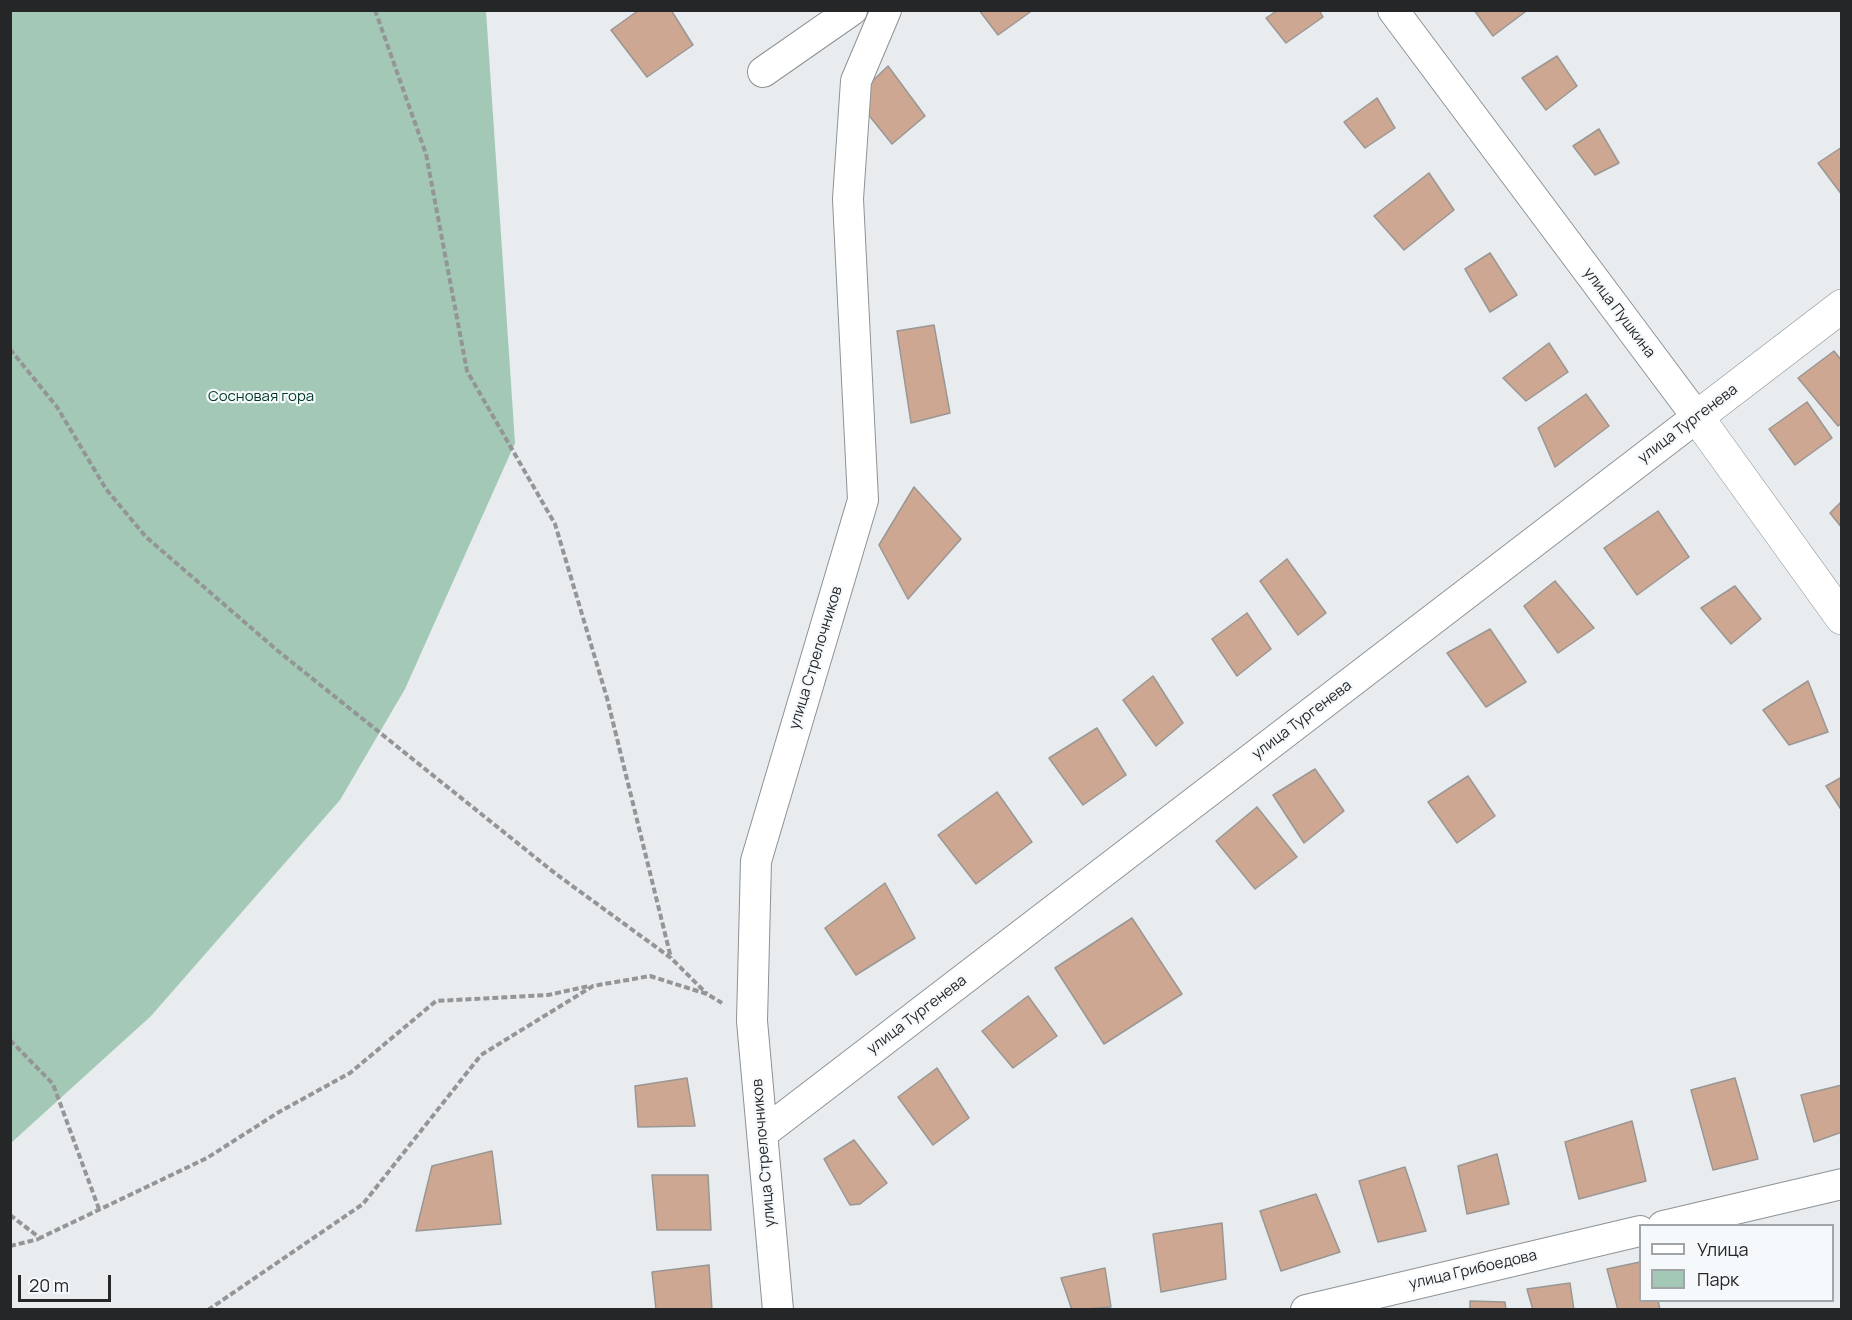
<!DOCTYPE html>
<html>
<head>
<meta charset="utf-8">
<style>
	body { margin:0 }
	#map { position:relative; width:1852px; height:1320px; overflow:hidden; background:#e8ecef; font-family:Manrope,sans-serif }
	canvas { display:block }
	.frame { position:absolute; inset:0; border:12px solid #252627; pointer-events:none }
	.legend { position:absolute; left:1639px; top:1224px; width:195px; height:78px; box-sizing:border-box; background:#f5f9fc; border:2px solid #a2a5a7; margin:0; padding:8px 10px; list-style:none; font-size:18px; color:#252627 }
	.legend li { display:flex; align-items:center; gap:12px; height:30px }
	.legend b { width:30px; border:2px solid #a2a5a7 }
	.scale { position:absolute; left:18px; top:1275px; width:93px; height:27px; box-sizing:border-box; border:3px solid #252627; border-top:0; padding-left:8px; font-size:18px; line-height:21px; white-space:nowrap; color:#252627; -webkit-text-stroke:4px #f5f9fc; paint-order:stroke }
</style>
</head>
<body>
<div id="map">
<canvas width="1852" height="1320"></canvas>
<div class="frame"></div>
<ul class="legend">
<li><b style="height:8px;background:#fff"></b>Улица</li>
<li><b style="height:16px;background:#a3c8b5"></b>Парк</li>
</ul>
<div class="scale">20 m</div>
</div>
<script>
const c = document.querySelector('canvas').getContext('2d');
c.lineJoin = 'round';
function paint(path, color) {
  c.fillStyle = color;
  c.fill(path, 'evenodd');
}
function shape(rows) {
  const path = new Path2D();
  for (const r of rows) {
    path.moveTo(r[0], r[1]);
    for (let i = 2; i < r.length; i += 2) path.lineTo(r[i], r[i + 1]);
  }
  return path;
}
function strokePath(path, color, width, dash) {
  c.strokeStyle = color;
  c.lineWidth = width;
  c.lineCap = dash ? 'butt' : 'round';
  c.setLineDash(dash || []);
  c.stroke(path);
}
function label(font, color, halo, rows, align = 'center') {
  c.font = font + ' Manrope,sans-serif';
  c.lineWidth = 4.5;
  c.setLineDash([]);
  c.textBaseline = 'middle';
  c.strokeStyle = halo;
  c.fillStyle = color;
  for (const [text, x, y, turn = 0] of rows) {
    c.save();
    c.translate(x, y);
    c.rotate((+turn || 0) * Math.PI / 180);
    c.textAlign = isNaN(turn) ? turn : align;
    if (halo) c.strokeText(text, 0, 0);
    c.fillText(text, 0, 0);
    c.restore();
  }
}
const green = shape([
	[11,10,486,11,515,443,405,689,340,800,151,1016,11,1143]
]);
const building = shape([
	[639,10,671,10,693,45,647,77,611,30,639,10],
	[979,10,1033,10,998,35,979,10],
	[1278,10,1319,10,1323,17,1286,43,1266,18,1278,10],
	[1474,10,1524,10,1525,12,1493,36,1474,10],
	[1557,56,1577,86,1546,110,1522,78,1557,56],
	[888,66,925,116,892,144,855,98,888,66],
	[1377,98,1395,128,1365,148,1344,122,1377,98],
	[1599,129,1619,163,1595,175,1573,146,1599,129],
	[1842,147,1842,195,1818,163,1842,147],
	[1429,173,1454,210,1404,250,1374,216,1429,173],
	[1490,253,1517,295,1490,312,1465,269,1490,253],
	[934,325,950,413,911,423,897,331,934,325],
	[1549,343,1568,372,1526,401,1503,378,1549,343],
	[1834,351,1842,361,1842,423,1838,426,1798,378,1834,351],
	[1586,394,1609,426,1555,467,1538,428,1586,394],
	[1807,402,1832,438,1795,465,1769,429,1807,402],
	[914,487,961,539,908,599,879,545,914,487],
	[1842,501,1842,528,1830,513,1842,501],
	[1658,511,1689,557,1637,595,1604,548,1658,511],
	[1287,559,1326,613,1298,635,1260,581,1287,559],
	[1555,581,1594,628,1558,653,1524,606,1555,581],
	[1735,586,1761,619,1731,644,1701,608,1735,586],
	[1247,613,1271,649,1237,676,1212,639,1247,613],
	[1490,629,1526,682,1486,707,1447,653,1490,629],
	[1153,676,1183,723,1156,746,1123,700,1153,676],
	[1808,681,1828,732,1789,745,1763,710,1808,681],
	[1097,728,1126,775,1083,805,1049,758,1097,728],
	[1315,769,1344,811,1304,843,1273,795,1315,769],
	[1468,776,1495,816,1457,843,1428,802,1468,776],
	[1842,777,1842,811,1826,786,1842,777],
	[997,792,1032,842,976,884,938,835,997,792],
	[1257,807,1297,857,1255,889,1216,841,1257,807],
	[885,883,915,938,856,975,825,928,885,883],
	[1132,918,1182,994,1104,1044,1055,968,1132,918],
	[1028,996,1057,1036,1013,1068,982,1031,1028,996],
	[937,1068,969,1118,933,1145,898,1097,937,1068],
	[687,1078,695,1126,638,1127,635,1086,687,1078],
	[1735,1078,1758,1159,1713,1170,1691,1090,1735,1078],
	[1842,1085,1842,1132,1814,1142,1801,1095,1842,1085],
	[1632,1121,1646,1181,1579,1199,1565,1142,1632,1121],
	[854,1140,887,1183,860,1204,850,1205,824,1159,854,1140],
	[492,1151,501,1224,416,1231,432,1166,492,1151],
	[1497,1154,1509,1204,1467,1214,1458,1166,1497,1154],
	[1405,1167,1426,1231,1378,1242,1359,1181,1405,1167],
	[652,1175,708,1175,711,1230,657,1230,652,1175],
	[1316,1194,1340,1252,1281,1271,1260,1211,1316,1194],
	[1222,1223,1226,1279,1161,1292,1153,1234,1222,1223],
	[1640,1262,1640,1300,1658,1300,1660,1310,1618,1310,1607,1269,1640,1262],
	[709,1265,712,1310,656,1310,652,1272,709,1265],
	[1105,1268,1111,1307,1072,1310,1061,1278,1105,1268],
	[1570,1283,1574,1310,1533,1310,1527,1289,1570,1283],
	[1470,1301,1505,1302,1506,1310,1470,1310,1470,1301]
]);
const path = shape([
	[375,10,426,154,467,371,555,524,607,698,671,958],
	[10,349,57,407,106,489,146,537,278,651,556,874,671,958,707,994],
	[10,1040,53,1084,99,1209],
	[10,1215,40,1238,207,1158,279,1112,350,1073,436,1001,548,995,589,986],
	[10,1246,39,1239],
	[208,1310,363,1204,481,1055,593,986,650,976,707,994,722,1003]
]);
const street = shape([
	[763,72,852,10],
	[763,1133,1697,417,1393,10],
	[1663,1226,1842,1184],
	[778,1310,752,1021,756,861,863,500,848,199,856,81,886,10],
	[1306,1310,1640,1231]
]);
const secondary = shape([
	[1842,306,1697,417,1842,618]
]);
const streetNames = [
	["улица Пушкина",1619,313,53],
	["улица Тургенева",1688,424,-37],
	["улица Стрелочников",816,658,-73],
	["улица Тургенева",1302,720,-37],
	["улица Тургенева",917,1015,-37],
	["улица Стрелочников",764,1153,-95],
	["улица Грибоедова",1473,1270,-13]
];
const parkNames = [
	["Сосновая гора",261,397]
];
paint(green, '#a3c8b5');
paint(building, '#cda791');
strokePath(building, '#9a9694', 1.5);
strokePath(street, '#8e9295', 32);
strokePath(secondary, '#8e9295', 34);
strokePath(path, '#939597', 4, [6, 3]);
strokePath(street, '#fff', 30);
strokePath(secondary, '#fff', 33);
label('15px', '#252627', '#f5f9fc', streetNames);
label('15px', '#003a25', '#f5f9fc', parkNames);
</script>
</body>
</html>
